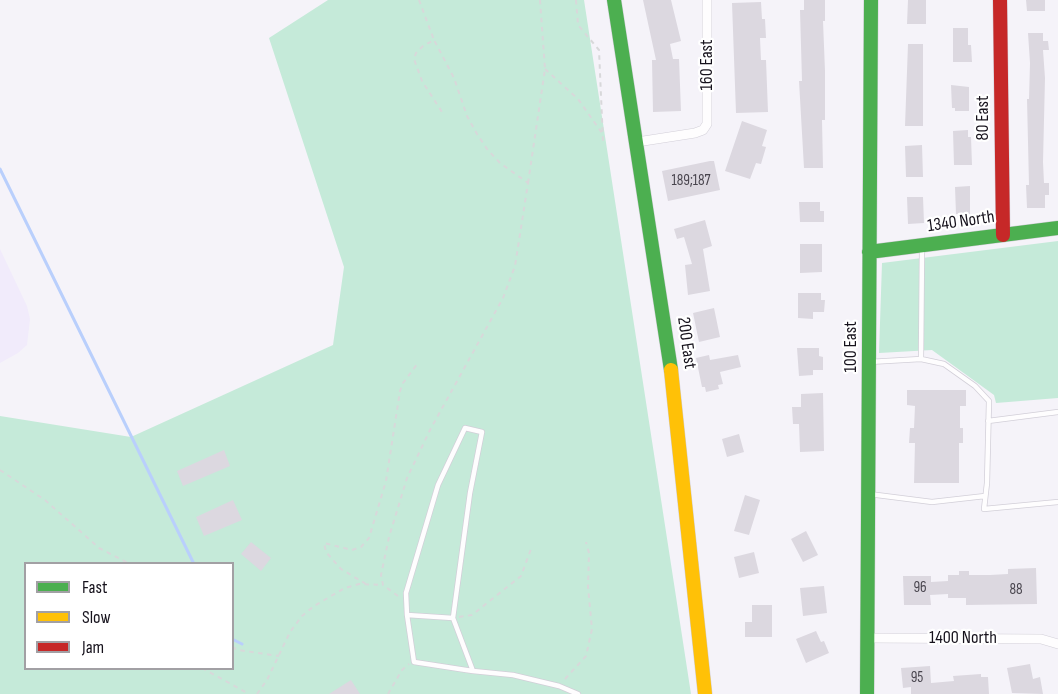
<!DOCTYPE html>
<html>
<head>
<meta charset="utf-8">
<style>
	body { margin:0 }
	#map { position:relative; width:1058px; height:694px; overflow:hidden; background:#f5f3f9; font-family:"Sofia Sans Condensed",sans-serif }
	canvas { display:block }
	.legend { position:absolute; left:24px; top:562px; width:210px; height:108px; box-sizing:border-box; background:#fff; border:2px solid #a2a0a4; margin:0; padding:8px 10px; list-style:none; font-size:18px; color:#16121c }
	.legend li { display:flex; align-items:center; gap:12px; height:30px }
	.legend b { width:30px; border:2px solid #a2a0a4 }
</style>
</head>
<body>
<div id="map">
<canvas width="1058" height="694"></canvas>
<ul class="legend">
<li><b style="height:8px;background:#4caf50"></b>Fast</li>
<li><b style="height:8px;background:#ffc107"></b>Slow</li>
<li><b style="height:8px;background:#c62828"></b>Jam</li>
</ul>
</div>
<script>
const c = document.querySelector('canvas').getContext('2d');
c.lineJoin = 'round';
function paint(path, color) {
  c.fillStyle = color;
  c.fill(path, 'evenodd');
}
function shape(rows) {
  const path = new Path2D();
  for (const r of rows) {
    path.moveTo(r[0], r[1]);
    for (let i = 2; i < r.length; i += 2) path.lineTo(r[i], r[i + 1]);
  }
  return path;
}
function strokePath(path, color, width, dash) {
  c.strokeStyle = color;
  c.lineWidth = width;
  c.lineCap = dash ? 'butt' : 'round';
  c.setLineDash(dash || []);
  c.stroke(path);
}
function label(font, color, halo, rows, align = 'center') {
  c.font = font + ' "Sofia Sans Condensed",sans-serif';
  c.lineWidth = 4.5;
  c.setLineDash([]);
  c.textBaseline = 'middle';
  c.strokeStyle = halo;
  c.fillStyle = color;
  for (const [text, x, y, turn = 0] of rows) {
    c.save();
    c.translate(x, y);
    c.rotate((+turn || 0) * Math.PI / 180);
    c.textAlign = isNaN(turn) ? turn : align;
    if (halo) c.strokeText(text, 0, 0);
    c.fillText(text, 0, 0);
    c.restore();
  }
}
const built = shape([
	[0,249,27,306,30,319,27,345,18,353,0,363]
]);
const green = shape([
	[328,0,584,0,691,694,0,694,0,416,131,437,333,345,344,267,269,38],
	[26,564,232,564,232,668,26,668],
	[1058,241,1058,398,996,403,994,395,932,350,879,353,882,263]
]);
const stream = shape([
	[0,169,194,564],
	[232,639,242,644]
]);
const building = shape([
	[643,0,671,0,681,41,670,44,673,59,679,59,681,111,653,112,652,60,656,60],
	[804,0,825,0,825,21,823,21,825,71,825,120,822,120,823,168,804,168,799,81,802,81,800,10,804,10],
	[908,0,926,0,926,24,907,24],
	[1026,0,1045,0,1045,11,1027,11],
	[761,2,762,19,765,19,766,38,760,38,761,60,766,60,768,112,736,113,732,3],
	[953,28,968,28,968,45,971,45,972,62,953,62],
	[1028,33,1043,33,1043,41,1048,41,1049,50,1043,50,1045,78,1043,162,1044,183,1049,183,1049,195,1045,195,1045,208,1027,208,1026,185,1029,185,1027,99,1029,99,1030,63],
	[908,44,923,44,923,126,905,126],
	[951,85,969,87,969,111,955,111,955,108,952,108],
	[742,121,767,130,762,146,766,147,761,164,756,163,750,179,725,171],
	[968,130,968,137,971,137,972,165,954,165,953,131],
	[922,145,923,177,906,177,905,146],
	[710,161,714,161,720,190,668,201,662,171],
	[970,186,970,214,956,214,955,187],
	[907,197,923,197,924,223,908,224],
	[799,202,820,202,820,211,824,211,824,222,800,222],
	[705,220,712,246,703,249,710,291,688,295,685,265,692,264,684,237,677,239,674,229],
	[800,244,822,244,822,272,800,273],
	[798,293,821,293,821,300,825,300,824,312,813,312,813,319,798,318],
	[714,308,720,337,699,342,693,313],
	[797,348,819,348,819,356,823,357,823,370,813,370,813,375,799,376],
	[709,355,710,360,738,355,741,367,720,372,723,384,718,385,719,389,706,392,705,387,702,387,696,358],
	[907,390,966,390,966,406,960,406,960,428,963,428,963,443,959,443,959,483,914,483,915,443,909,443,910,428,914,428,915,406,907,405],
	[823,393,824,451,800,452,799,424,793,424,792,407,801,407,801,394],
	[739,434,744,452,727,457,722,439],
	[224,450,230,466,183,486,177,471],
	[745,495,760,500,749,535,734,531],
	[233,500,242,520,204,536,196,517],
	[806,531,818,555,803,562,791,539],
	[251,542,271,558,261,571,241,554],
	[754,552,759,573,739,578,734,557],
	[1036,568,1037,604,966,605,966,598,948,598,948,594,930,595,931,605,904,605,903,576,931,576,931,582,948,581,948,575,959,575,959,571,969,571,969,575,990,575,1008,574,1008,569],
	[824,586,827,613,803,616,800,588],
	[752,605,772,605,772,637,745,637,745,622,752,622],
	[816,631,821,642,824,641,829,653,806,663,796,639],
	[1030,664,1033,679,1040,677,1043,694,1012,693,1007,668],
	[930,666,931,683,954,681,953,676,981,674,981,677,988,677,989,694,911,694,911,687,903,688,901,668],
	[351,680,360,694,329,694]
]);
const path = shape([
	[419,0,434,40],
	[576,0,578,25,599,50,603,141],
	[545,69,578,99,602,133],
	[528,183,545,69,540,0],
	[0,470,45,500,99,548,130,564],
	[366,584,341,569,326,552,324,543,352,550,361,547,369,538,386,481,400,391,403,383,418,363],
	[398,596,383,585,381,575,389,537,400,501,407,478,430,430,503,298,515,266,528,183,500,163,487,149,477,134,467,116,454,78,434,40,423,46,416,53,414,59,422,81,442,112],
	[459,617,472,615,521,576,531,549],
	[232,647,238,650,279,656],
	[202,668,249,694],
	[565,679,586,656,592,629,588,587,589,553,586,542],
	[257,694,267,680,290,632,302,616,314,606,345,588,359,584,383,585],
	[388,694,402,670,409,664]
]);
const lane = shape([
	[922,248,921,359,944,364,975,386,989,401,987,483,984,509,1058,502],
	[869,362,921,359],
	[988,421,1058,412],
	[869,494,932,502,985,496],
	[407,615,406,593,438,485,465,428,482,432,470,493,453,618],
	[473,671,453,618,407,615,414,662,466,670,473,671,513,675,559,686,578,694]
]);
const street = shape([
	[637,142,695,133,703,130,707,124,707,0],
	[867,638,1041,639,1058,644]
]);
const fast = shape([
	[614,0,671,370],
	[869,252,1058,228],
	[867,694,871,0]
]);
const slow = shape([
	[671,370,705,694]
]);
const jam = shape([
	[1000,0,1003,235]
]);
const numberNames = [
	["189;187",691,181],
	["96",920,588],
	["88",1016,590],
	["95",917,678]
];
const streetNames = [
	["160 East",707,65,-90],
	["80 East",983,118,-90],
	["1340 North",961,222,-8],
	["200 East",686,343,82],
	["100 East",851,347,-90],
	["1400 North",963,638]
];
paint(built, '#f1ebfb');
paint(green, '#c5ead9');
strokePath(stream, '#b9cffc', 3);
paint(building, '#dcd8e0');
strokePath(lane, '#d2cfd8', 6);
strokePath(street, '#d2cfd8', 10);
strokePath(fast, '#d2cfd8', 15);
strokePath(slow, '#d2cfd8', 15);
strokePath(jam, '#d2cfd8', 15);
strokePath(path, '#d8d8da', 2, [4.5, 4.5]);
strokePath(lane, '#fefdfe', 4.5);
strokePath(street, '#fefdfe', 9);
strokePath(fast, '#4caf50', 14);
strokePath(slow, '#ffc107', 14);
strokePath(jam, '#c62828', 14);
label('15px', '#48444d', null, numberNames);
label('18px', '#16121c', '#fff', streetNames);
</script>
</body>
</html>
